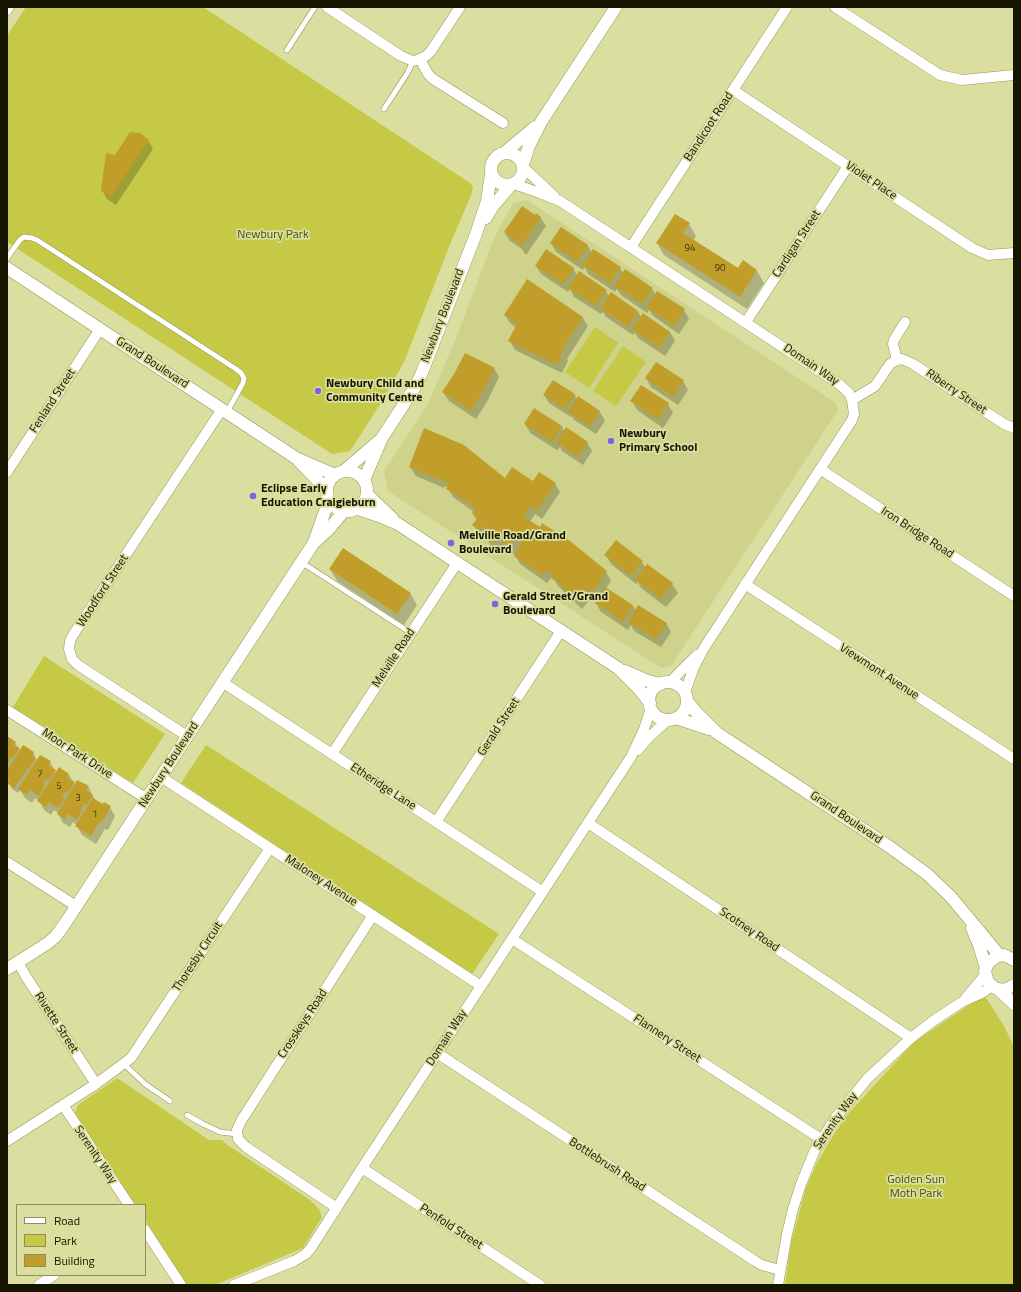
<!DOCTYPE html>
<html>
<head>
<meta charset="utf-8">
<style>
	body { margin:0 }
	#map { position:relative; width:1021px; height:1292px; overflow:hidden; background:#dade9e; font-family:"Titillium Web",sans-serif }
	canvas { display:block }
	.frame { position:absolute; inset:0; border:8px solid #161600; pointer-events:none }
	.legend { position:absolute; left:16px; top:1204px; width:130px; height:72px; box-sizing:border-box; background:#dade9e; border:1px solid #8c8e5f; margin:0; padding:5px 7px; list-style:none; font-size:12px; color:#161600 }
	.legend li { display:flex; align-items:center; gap:8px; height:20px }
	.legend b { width:20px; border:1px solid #8c8e5f }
</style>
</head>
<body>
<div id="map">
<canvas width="1021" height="1292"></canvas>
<div class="frame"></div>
<ul class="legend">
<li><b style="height:5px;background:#fff"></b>Road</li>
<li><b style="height:11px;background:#c5c945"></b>Park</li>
<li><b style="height:11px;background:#c19e2a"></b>Building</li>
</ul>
</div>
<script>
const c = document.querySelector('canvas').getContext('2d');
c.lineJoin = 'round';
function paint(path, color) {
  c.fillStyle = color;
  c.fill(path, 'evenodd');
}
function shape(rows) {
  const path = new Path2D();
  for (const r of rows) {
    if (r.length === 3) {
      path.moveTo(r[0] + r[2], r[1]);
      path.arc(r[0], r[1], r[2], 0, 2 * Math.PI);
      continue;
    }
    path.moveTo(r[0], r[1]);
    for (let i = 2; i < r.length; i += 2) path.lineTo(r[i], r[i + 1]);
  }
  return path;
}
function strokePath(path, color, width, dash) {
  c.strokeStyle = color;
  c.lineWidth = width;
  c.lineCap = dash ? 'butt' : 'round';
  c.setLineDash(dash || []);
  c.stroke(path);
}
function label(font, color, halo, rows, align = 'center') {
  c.font = font + ' "Titillium Web",sans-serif';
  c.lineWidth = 3.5;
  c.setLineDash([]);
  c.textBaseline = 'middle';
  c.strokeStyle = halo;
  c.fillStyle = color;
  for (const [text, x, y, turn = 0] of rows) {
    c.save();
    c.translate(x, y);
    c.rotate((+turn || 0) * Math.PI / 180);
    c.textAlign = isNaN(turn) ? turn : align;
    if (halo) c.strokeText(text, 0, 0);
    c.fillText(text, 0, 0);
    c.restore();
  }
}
const built = shape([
	[527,200,836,403,838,410,671,666,661,668,388,491,384,471,427,406,458,333,495,236,513,203]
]);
const green = shape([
	[26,7,203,7,470,183,473,187,472,193,451,242,404,362,381,403,350,451,332,454,7,242,7,36],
	[595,327,618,343,589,388,565,372],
	[623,346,646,362,616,406,593,391],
	[44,656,165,734,133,783,13,707],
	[206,745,499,934,472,974,181,783],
	[985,996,1004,1026,1014,1047,1014,1285,785,1285,791,1243,806,1188,817,1163,834,1134,847,1115,914,1042,978,999],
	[117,1078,209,1140,222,1140,226,1144,310,1200,319,1209,322,1217,303,1248,215,1285,187,1285,145,1220,145,1205,135,1205,75,1113,78,1105]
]);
const shadow = shape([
	[148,140,153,149,116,205,107,199,102,190,115,156],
	[535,216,540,217,546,226,526,255,522,249,510,241,505,233],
	[689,224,696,236,693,241,738,270,743,262,757,271,764,283,747,309,664,255,657,243],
	[561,228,588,246,592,253,620,268,624,274,652,289,656,295,684,310,689,319,679,334,653,316,649,310,647,313,621,295,617,289,615,292,588,274,585,267,583,270,556,252,551,243],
	[536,266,573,268,577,276,606,291,609,296,638,311,641,317,670,332,675,341,665,356,638,338,635,333,633,335,606,317,603,312,601,314,574,297,570,289,568,292,541,274],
	[527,281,583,318,588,326,567,359,568,361,562,373,515,350,510,341,516,328,510,323,505,315],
	[494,368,499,377,487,402,476,419,449,401,443,392],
	[646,378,683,381,688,390,678,405,651,387],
	[553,381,575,395,577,400,579,398,600,412,605,421,596,434,574,420,572,416,571,417,549,403,544,395],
	[632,401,668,404,673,413,663,428,637,410],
	[534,409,562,427,564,431,587,442,592,451,583,465,562,451,560,447,557,450,530,433,525,424],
	[410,467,505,480,555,484,560,492,542,519,535,514,530,522,606,572,611,581,606,588,633,606,636,611,666,623,671,632,661,647,634,631,631,625,628,630,601,612,596,603,597,601,592,597,582,609,558,586,555,581,551,578,547,583,520,564,515,555,502,546,500,551,490,545,487,538,486,539,479,534,474,525,477,521,473,514,474,512,453,497,448,488,445,486,444,488,416,476],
	[606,555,642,562,645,567,647,565,672,584,678,593,666,607,641,588,638,582,636,584,611,564],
	[330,569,410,593,417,605,404,625,337,581],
	[7,738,15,743,20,751,33,752,37,761,50,762,56,773,59,768,69,775,75,785,88,786,95,800,103,805,110,807,115,816,108,830,105,829,96,844,82,835,77,826,77,825,73,822,70,827,63,823,58,813,54,810,51,815,44,810,39,801,35,798,32,803,25,798,20,790,18,793,12,789,7,779]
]);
const building = shape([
	[130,132,140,133,149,140,111,197,101,191,106,153,115,155],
	[522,206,535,215,536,213,541,217,521,247,518,244,519,243,504,232],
	[675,214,690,223,683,233,738,268,743,260,757,270,740,297,656,243],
	[561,227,588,245,577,262,550,243],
	[546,249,574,268,563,284,535,266],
	[593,249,621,267,610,283,582,265],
	[625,269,653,288,642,304,614,286],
	[579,271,607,290,596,306,568,288],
	[527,279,583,317,562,350,563,351,557,365,508,341,517,324,504,315],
	[657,291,685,309,674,326,646,307],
	[611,292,638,311,628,327,600,308],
	[643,313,670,332,659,348,632,329],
	[465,353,495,368,482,393,471,411,442,392,454,374],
	[656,362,684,380,673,397,645,378],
	[553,380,575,394,565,409,543,395],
	[641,385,669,403,658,419,630,401],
	[578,396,600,411,590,426,568,412],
	[534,408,562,426,552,442,524,424],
	[566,427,588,442,578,457,556,442],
	[424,428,464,445,505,478,512,467,533,481,539,472,556,483,537,511,530,506,524,517,540,527,542,523,570,541,607,571,592,593,587,589,577,601,552,577,553,575,545,570,542,575,514,556,522,542,515,539,510,547,497,538,495,543,484,536,488,530,484,526,480,531,472,525,478,518,472,513,476,508,446,489,449,484,440,478,439,480,409,467],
	[616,540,643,561,631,576,604,555],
	[343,548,411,593,397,614,329,569],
	[647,564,673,583,661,599,635,579],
	[605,587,633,605,623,622,595,603],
	[638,605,667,623,656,639,628,622],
	[7,736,16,742,14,745,20,748,13,758,12,757,7,764],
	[23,745,34,752,32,755,36,758,29,769,28,768,14,788,7,783,10,780,7,778,7,771],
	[40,755,51,761,48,765,56,770,48,781,46,780,43,784,45,785,39,796,30,790,27,795,18,789],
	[59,767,69,774,67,778,75,782,67,793,65,792,62,796,65,798,58,808,49,802,46,807,37,801],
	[77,780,89,786,86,790,93,795,87,805,84,804,81,809,83,810,77,820,68,814,65,819,57,814],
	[93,798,103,804,102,805,104,802,111,806,102,822,100,821,91,836,75,826]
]);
const service = shape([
	[287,50,315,7],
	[384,109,408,72,413,61],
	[7,258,20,240,24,237,32,238,37,240,236,369,241,373,244,378,243,383,227,412],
	[301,562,411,633],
	[124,1064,145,1084,170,1101],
	[187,1115,203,1124,220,1132,237,1134]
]);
const minor = shape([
	[327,7,401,56,413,61,417,60,426,56,431,51,460,7],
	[835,7,940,75,962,80,1014,75],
	[7,10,9,7],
	[420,59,428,74,433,79,503,123],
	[733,90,972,248,988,255,1014,253],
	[524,168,554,196],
	[514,184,540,193,560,201,839,384,849,393,852,400,854,414,852,420,704,648,694,667,685,692],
	[631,247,787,7],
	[746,322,848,166],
	[897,360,893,344,894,340,905,322],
	[852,400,875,386,890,364,897,360,902,359,913,364,1004,424,1014,428],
	[820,469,1014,596],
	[7,472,100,329],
	[745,584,1014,759],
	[222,682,543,892],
	[670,682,697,655],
	[7,710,147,799],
	[187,736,78,665,72,659,69,649,70,641,73,635,222,409],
	[638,750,649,737,669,719],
	[332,754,457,563],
	[161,777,481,986],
	[436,822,561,631],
	[588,823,911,1038],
	[7,862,76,906],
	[512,939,821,1139],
	[18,962,25,975,96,1084],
	[965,999,985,975],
	[437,1053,755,1261,762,1265,780,1270],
	[63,1105,129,1205],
	[7,1141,96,1084,131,1058,270,848],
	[362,1168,540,1285],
	[337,1208,246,1147,238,1139,237,1130,241,1121,373,915],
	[145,1230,181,1285],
	[39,1285,54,1275],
	[234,1285,294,1261,306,1254,311,1248,362,1168,631,757,644,729,651,708],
	[778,1285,787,1234,793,1209,801,1184,814,1152,836,1117,868,1078,911,1038,933,1021,962,1002,982,993,992,986]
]);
const tertiary = shape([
	[507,169,16],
	[504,153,535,127],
	[523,164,529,146,541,122,616,7],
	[486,218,493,206,511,185],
	[7,268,296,458,335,475],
	[298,460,327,490],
	[347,491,20],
	[344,471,380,440],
	[364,480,382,438,415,387,421,375,476,234,487,201,491,174],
	[367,494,393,519],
	[358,509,379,516,398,524,618,668,639,689,650,703],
	[314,542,329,500],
	[625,671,648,681,661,684],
	[668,701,19],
	[687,701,695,711,717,733,887,845,927,874,951,897,1000,956],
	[676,718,709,729],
	[972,928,979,945,986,968],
	[1014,960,1004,955,996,957,988,963,985,971,987,979,989,983,995,988,1004,990,1014,985],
	[7,969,48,943,56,936,64,925,313,544,330,528,344,511],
	[998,989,1014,1004]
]);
const markers = [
	[318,391,4,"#7f62dc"],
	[611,441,4,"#7f62dc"],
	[253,496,4,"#7f62dc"],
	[451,543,4,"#7f62dc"],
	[495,604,4,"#7f62dc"]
];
const numberNames = [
	["94",690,249],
	["90",720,269],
	["7",40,775],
	["5",59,787],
	["3",78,799],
	["1",95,815]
];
const streetNames = [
	["Bandicoot Road",709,127,-57],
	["Violet Place",871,181,34],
	["Cardigan Street",797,244,-57],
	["Newbury Boulevard",443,316,-69],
	["Grand Boulevard",152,363,33],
	["Domain Way",811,365,34],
	["Riberry Street",956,392,34],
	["Fenland Street",53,401,-57],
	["Iron Bridge Road",917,533,33],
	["Woodford Street",103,591,-57],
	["Melville Road",394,658,-57],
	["Viewmont Avenue",879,672,33],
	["Gerald Street",499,727,-57],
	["Moor Park Drive",77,754,33],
	["Newbury Boulevard",169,765,-57],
	["Etheridge Lane",383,787,33],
	["Grand Boulevard",846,818,34],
	["Maloney Avenue",321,881,33],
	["Scotney Road",749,930,34],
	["Thoresby Circuit",198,957,-57],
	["Rivette Street",56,1023,57],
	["Crosskeys Road",303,1024,-57],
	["Domain Way",447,1038,-57],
	["Flannery Street",667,1039,33],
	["Serenity Way",836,1121,-55],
	["Serenity Way",95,1155,56],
	["Bottlebrush Road",607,1165,33],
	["Penfold Street",451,1227,33]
];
const parkNames = [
	["Newbury Park",273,235],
	["Golden Sun",916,1180],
	["Moth Park",916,1194]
];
const poiNames = [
	["Newbury Child and",326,384],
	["Community Centre",326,398],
	["Newbury",619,434],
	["Primary School",619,448],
	["Eclipse Early",261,489],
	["Education Craigieburn",261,503],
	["Melville Road/Grand",459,536],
	["Boulevard",459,550],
	["Gerald Street/Grand",503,597],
	["Boulevard",503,611]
];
paint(built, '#ced28a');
paint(green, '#c5c945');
paint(shadow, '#0003');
paint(building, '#c19e2a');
strokePath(service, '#94975a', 6);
strokePath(minor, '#94975a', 11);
strokePath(tertiary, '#94975a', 13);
strokePath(service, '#fff', 5);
strokePath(minor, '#fff', 10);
strokePath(tertiary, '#fff', 12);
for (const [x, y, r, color] of markers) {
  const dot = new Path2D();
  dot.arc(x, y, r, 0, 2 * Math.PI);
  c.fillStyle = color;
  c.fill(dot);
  strokePath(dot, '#dade9e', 1.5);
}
label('10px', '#41380a', null, numberNames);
label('12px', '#161600', '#dade9e', streetNames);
label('12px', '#4a4b10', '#dade9e', parkNames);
label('bold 12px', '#161600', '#dade9e', poiNames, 'left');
</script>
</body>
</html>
